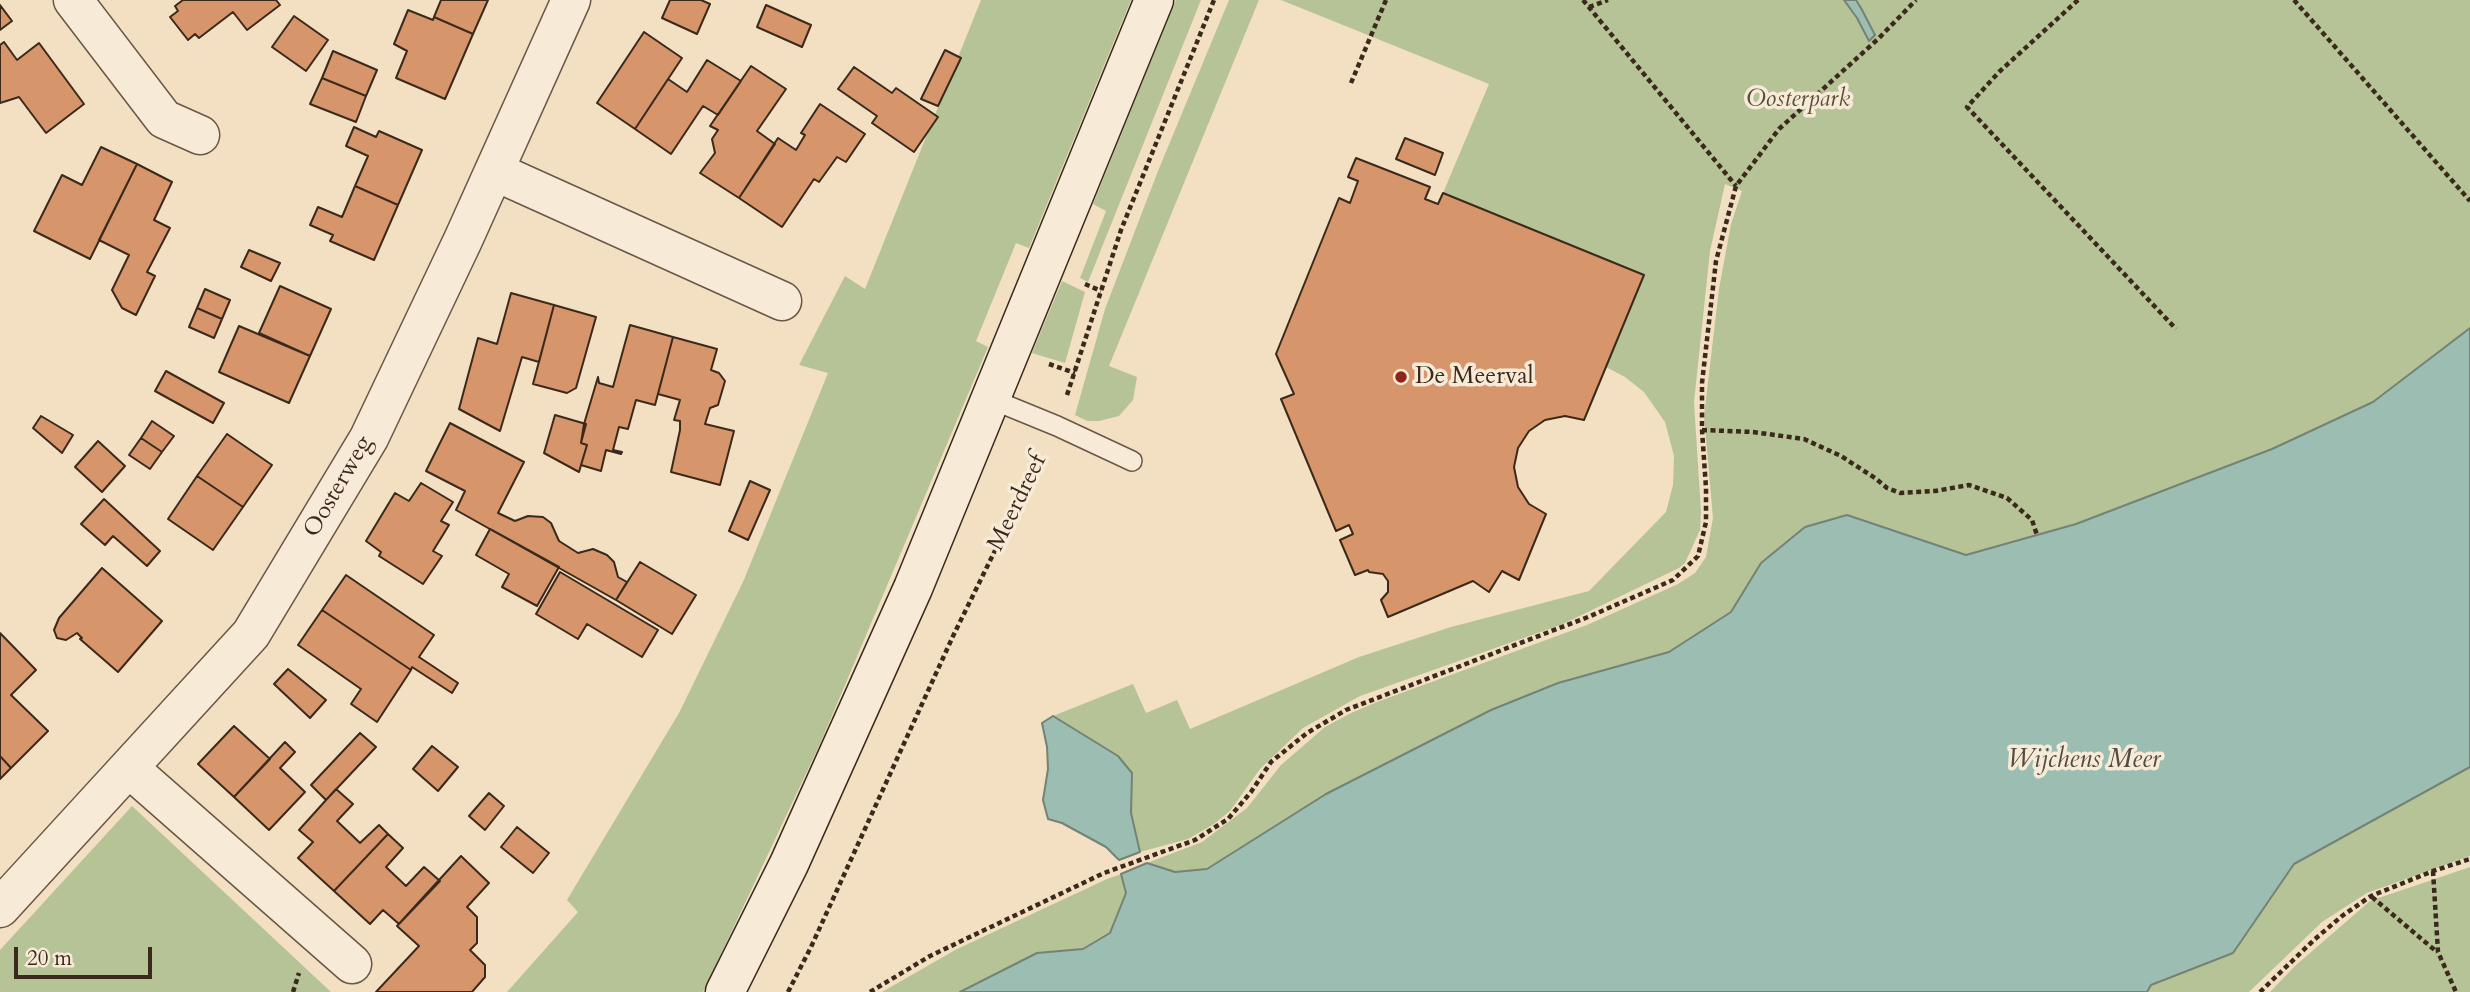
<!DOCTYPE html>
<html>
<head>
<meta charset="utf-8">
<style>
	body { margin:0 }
	#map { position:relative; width:2470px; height:992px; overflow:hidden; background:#f3dfc2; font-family:Cardo,serif }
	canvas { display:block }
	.scale { position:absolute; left:14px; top:947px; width:138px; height:32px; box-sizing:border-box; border:4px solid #3b291c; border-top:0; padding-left:9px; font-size:21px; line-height:24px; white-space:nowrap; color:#3b291c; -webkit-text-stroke:5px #f7ead7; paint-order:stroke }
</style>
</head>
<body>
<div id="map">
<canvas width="2470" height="992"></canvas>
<div class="scale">20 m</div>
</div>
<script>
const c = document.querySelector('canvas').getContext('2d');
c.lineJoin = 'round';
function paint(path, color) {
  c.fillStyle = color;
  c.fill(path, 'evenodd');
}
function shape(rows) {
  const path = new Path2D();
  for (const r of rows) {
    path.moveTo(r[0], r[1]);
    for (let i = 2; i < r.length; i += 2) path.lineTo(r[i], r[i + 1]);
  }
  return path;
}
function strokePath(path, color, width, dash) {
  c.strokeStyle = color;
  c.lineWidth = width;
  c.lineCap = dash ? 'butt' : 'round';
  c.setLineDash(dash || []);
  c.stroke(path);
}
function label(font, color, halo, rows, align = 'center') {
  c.font = font + ' Cardo,serif';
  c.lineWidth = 7;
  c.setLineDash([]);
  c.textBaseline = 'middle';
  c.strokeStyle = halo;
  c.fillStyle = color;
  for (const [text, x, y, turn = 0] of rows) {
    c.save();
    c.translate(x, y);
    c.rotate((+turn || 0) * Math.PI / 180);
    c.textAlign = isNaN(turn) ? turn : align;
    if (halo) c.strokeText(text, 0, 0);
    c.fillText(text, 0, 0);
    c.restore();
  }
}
const green = shape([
	[981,0,1131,0,1029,248,1016,243,976,341,988,347,820,744,703,992,507,992,578,912,567,900,679,713,743,582,828,373,799,365,845,276,865,289],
	[1176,0,1201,0,1088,282,1080,278,1106,211,1093,204],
	[1229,0,1259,0,1109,366,1137,377,1133,400,1119,416,1099,421,1087,421,1075,415,1105,309,1158,171],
	[1281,0,2470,0,2470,328,2373,402,2272,449,2076,524,1966,555,1847,515,1761,563,1731,612,1669,652,1558,683,1491,710,1326,794,1207,869,1175,872,1147,863,1202,842,1247,808,1281,765,1325,727,1351,713,1377,702,1587,625,1678,584,1695,573,1706,557,1713,518,1704,416,1719,289,1731,224,1742,191,1725,184,1710,251,1694,402,1701,512,1700,530,1685,563,1679,568,1563,624,1360,696,1303,728,1260,769,1230,811,1214,824,1188,839,1140,852,1131,813,1131,773,1118,756,1053,716,1133,684,1146,713,1177,700,1190,729,1359,657,1451,627,1589,591,1666,512,1673,485,1674,456,1665,422,1644,392,1625,377,1606,367,1643,275,1443,193,1489,84],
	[1062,281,1085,292,1065,363,1032,353],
	[2470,767,2470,856,2367,893,2322,922,2249,992,2147,992,2151,985,2233,953,2294,864],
	[132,806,331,992,0,992,0,950],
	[2470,867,2470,992,2270,992,2295,966,2370,901],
	[1121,874,1126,893,1110,933,1083,949,1037,953,960,992,882,992,957,949,1107,879]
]);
const water = shape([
	[1844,0,1856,0,1861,8,1875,35,1869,41,1857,18,1844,0],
	[2470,328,2470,767,2294,864,2233,953,2151,985,2147,992,960,992,1037,953,1083,949,1110,933,1126,893,1121,874,1147,863,1175,872,1207,869,1326,794,1491,710,1558,683,1669,652,1731,612,1761,563,1805,527,1847,515,1966,555,2076,524,2272,449,2373,402,2470,328],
	[1053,716,1118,756,1132,773,1131,813,1140,852,1119,860,1106,847,1062,823,1048,819,1043,800,1048,769,1047,747,1042,723,1053,716]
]);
const building = shape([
	[183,0,276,0,280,5,247,30,233,12,199,38,195,34,188,40,170,17,178,11,175,6,183,0],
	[441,0,488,0,473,34,434,17,441,0],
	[670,0,701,0,710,4,697,34,662,18,670,0],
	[0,5,12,21,0,30,0,5],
	[766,5,811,25,802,47,757,27,766,5],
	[408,10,433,20,434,17,473,34,445,99,396,78,407,51,394,44,408,10],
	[294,16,328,40,306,71,272,47,294,16],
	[644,32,682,58,635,129,597,103,644,32],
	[4,42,17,60,39,43,84,104,46,133,19,97,0,103,0,45,4,42],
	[945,50,961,58,938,106,921,99,945,50],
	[333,51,377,70,366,96,322,78,333,51],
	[707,60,741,81,718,115,703,106,671,154,635,129,668,79,687,92,707,60],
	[751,66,786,89,757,131,775,144,739,198,700,173,715,153,712,139,718,130,710,126,751,66],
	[854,67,892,93,896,88,938,117,914,152,872,123,877,116,838,89,854,67],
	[322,78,366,96,356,122,310,104,322,78],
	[820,104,865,134,846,162,837,157,819,182,814,179,782,227,739,198,778,138,796,150,805,135,801,133,820,104],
	[354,127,376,137,379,131,422,150,398,205,355,186,368,156,346,146,354,127],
	[1405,138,1443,153,1435,175,1396,159,1405,138],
	[101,147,137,164,90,259,34,231,62,175,82,185,101,147],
	[1356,158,1430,187,1425,199,1438,204,1443,193,1644,275,1584,420,1565,416,1545,420,1529,431,1518,448,1514,467,1518,487,1529,504,1546,514,1519,580,1502,571,1489,592,1473,581,1388,617,1381,600,1388,592,1388,581,1383,574,1369,572,1368,570,1355,575,1340,540,1353,534,1349,525,1336,531,1281,399,1294,394,1276,354,1339,198,1350,203,1358,181,1348,177,1356,158],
	[137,164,172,182,154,220,170,228,147,272,155,276,136,315,122,308,112,290,129,255,99,240,137,164],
	[355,186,398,205,374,260,330,241,333,235,310,225,318,207,342,217,355,186],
	[249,250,280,263,271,281,241,267,249,250],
	[280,286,331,309,310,356,259,333,280,286],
	[205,289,230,300,222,319,197,308,205,289],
	[511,293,554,305,539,362,522,357,500,431,459,409,478,338,497,344,511,293],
	[554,305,596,317,576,388,567,393,533,384,554,305],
	[197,308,222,319,214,338,189,327,197,308],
	[630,325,673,337,655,405,636,400,628,429,619,427,613,450,622,452,621,454,606,450,601,471,581,465,587,445,581,443,584,424,598,377,599,383,613,387,630,325],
	[239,326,310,356,289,403,219,372,239,326],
	[673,337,717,349,711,370,719,373,725,381,718,405,710,408,705,424,734,431,720,485,671,472,680,430,680,421,674,420,680,400,658,394,673,337],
	[166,371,224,403,213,423,155,391,166,371],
	[555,415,586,424,581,443,587,445,579,472,544,453,555,415],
	[41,416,73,435,62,453,33,428,41,416],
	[152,421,174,436,162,452,141,438,152,421],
	[450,423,524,462,498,513,515,521,528,516,543,517,551,523,559,541,578,553,593,549,607,555,614,562,618,577,627,582,616,600,456,510,465,491,426,471,450,423],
	[227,434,272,465,243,507,197,476,227,434],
	[141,438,162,452,150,469,129,455,141,438],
	[98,441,125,466,102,492,75,467,98,441],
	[197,476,243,507,213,550,168,519,197,476],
	[750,481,770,490,748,540,729,531,750,481],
	[421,483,453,502,441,521,449,525,433,551,442,556,423,584,379,556,381,552,366,541,395,493,409,501,421,483],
	[104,499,160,551,147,566,113,536,105,545,81,524,104,499],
	[490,529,559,567,537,606,502,587,509,574,476,555,490,529],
	[640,562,696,595,672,634,616,600,640,562],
	[102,568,162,621,118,672,80,639,82,638,77,633,66,640,57,638,54,630,59,618,102,568],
	[560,572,658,630,642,657,587,624,578,639,536,614,560,572],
	[346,575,434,635,419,657,458,683,452,693,412,667,411,670,322,610,346,575],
	[322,610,411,670,377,722,351,704,361,689,298,645,322,610],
	[0,633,36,670,11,695,48,731,11,768,0,756,0,633],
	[288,669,326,700,310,718,274,684,288,669],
	[234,726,270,759,234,797,198,764,234,726],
	[360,733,376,747,326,800,311,785,360,733],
	[285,742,295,752,280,768,305,792,269,830,234,797,285,742],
	[432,746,458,767,438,791,413,769,432,746],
	[0,756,11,768,0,779,0,756],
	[336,789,353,804,337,821,360,843,379,825,388,834,334,891,298,858,313,842,299,830,336,789],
	[489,793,504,806,485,830,469,816,489,793],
	[517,827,549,853,533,873,501,847,517,827],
	[388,834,403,848,386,867,406,886,424,867,440,881,399,924,383,910,370,924,334,891,388,834],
	[461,856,489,883,467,907,477,917,477,943,470,950,485,965,485,977,472,992,376,992,419,946,397,926,461,856]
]);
const path = shape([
	[1583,0,1736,186],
	[2078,0,1999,72,1967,107,2176,329],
	[2294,0,2470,201],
	[1589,7,1608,0],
	[1351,83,1386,0],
	[1085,284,1101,291],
	[1049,364,1075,373],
	[1067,395,1121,230,1214,0],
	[1702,430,1753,432,1804,439,1841,456,1875,478,1887,488,1900,493,1935,491,1969,485,2007,498,2032,520,2037,535],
	[2433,871,2438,952,2456,992],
	[2372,897,2437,952],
	[293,992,299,973],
	[788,992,811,947,954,634,1042,455],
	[870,992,930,956,1104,873,1195,840,1228,819,1251,792,1271,762,1307,733,1346,710,1588,617,1673,580,1698,556,1706,522,1706,488,1702,430,1702,383,1716,261,1736,186,1779,129,1878,39,1916,0],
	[2260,992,2315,939,2342,916,2371,896,2433,871,2470,859]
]);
const lane = shape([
	[991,399,1057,426,1132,461]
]);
const street = shape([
	[73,0,164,119,200,135],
	[494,171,782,301],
	[130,769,352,964],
	[0,908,251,634,369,438,463,240,571,0]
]);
const secondary = shape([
	[725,992,789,864,913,588,1154,0]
]);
const markers = [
	[1401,377,7,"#8f2418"]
];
const parkNames = [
	["Oosterpark",1798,100]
];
const poiNames = [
	["De Meerval",1415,377]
];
const streetNames = [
	["Oosterweg",339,487,-60],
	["Meerdreef",1018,503,-64]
];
const waterNames = [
	["Wijchens Meer",2084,761]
];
paint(green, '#b6c397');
paint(water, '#9bbdb2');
strokePath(water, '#758276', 2);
paint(building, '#d6956a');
strokePath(building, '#3b291c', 2);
strokePath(lane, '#695646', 22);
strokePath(street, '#695646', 41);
strokePath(secondary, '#3b291c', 41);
strokePath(path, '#3b291c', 4.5, [5, 3.5]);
strokePath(lane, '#f7ead7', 19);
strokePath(street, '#f7ead7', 38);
strokePath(secondary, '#f7ead7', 38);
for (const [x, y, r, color] of markers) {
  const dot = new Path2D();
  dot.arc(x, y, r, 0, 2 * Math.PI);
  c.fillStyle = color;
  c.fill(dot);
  strokePath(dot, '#f7ead7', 2.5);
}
label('italic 24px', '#5a503b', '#f7ead7', parkNames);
label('24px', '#3b291c', '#f7ead7', poiNames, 'left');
label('24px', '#3b291c', '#f7ead7', streetNames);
label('italic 26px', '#534e42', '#f7ead7', waterNames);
</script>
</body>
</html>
